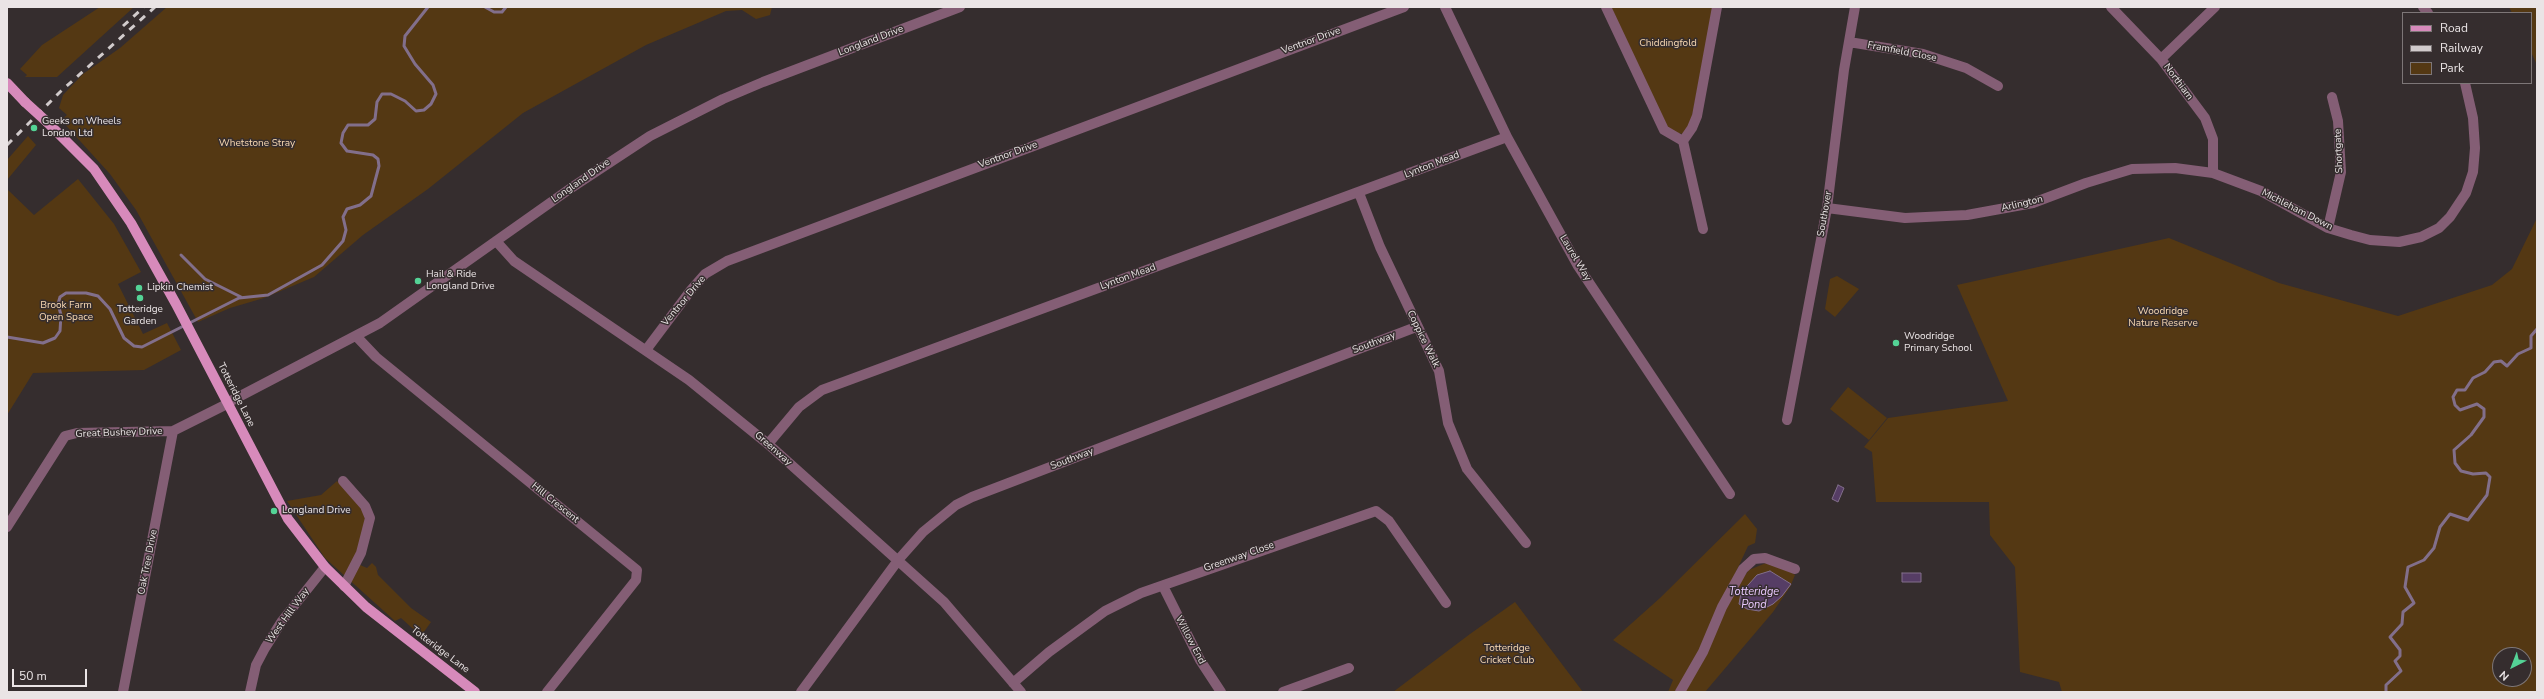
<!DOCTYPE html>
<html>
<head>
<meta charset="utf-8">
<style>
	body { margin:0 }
	#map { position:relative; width:2544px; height:699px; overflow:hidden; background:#352d2e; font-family:"Nunito Sans",sans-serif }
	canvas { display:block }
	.frame { position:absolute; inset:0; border:8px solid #eae4e5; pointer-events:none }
	.legend { position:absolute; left:2402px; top:12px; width:130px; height:72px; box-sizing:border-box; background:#352d2e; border:1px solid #7d7677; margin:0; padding:5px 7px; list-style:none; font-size:12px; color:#eae4e5 }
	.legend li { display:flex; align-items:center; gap:8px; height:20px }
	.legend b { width:20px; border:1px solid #7d7677 }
	.north { position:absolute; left:2492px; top:647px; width:40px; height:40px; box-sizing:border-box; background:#352d2e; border:1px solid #7d7677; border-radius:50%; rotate:222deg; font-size:11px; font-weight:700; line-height:16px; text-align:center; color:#eae4e5 }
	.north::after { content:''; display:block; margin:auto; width:14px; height:18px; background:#54d396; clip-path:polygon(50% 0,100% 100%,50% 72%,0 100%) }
	.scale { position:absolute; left:12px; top:669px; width:75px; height:18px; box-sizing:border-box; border:2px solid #eae4e5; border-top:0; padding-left:5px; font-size:12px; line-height:14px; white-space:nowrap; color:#eae4e5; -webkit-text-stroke:3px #352d2e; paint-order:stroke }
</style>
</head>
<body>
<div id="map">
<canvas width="2544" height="699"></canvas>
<div class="frame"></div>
<ul class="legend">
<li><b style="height:5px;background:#d78abb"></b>Road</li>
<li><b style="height:5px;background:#d1cbcc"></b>Railway</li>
<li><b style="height:11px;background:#543813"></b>Park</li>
</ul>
<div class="north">N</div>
<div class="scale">50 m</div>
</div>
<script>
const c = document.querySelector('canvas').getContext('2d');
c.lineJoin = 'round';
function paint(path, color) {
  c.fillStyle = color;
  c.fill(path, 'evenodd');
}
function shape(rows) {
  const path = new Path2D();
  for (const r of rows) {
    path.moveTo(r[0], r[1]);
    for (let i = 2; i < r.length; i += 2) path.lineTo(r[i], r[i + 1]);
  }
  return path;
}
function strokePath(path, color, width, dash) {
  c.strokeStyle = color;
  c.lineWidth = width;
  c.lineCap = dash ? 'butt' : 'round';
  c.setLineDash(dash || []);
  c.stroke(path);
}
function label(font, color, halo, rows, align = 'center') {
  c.font = font + ' "Nunito Sans",sans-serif';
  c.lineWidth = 3;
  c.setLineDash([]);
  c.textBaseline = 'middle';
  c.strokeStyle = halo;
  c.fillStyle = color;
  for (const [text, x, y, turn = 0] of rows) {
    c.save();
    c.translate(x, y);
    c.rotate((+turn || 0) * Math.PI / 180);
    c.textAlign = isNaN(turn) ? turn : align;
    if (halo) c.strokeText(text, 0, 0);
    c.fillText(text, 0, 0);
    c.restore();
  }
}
const green = shape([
	[100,7,134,7,57,77,25,77,27,75,20,69,42,45],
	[167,7,772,7,770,15,756,19,742,10,726,11,646,45,523,113,428,189,363,235,314,277,264,298,230,308,198,322,136,210,110,174,61,120,67,115,59,108,63,95,83,74,120,48],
	[1611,7,1713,7,1691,122,1683,134,1673,132,1665,125],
	[2509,7,2537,7,2537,65,2531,52,2531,13,2512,13],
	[28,136,36,145,7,180,7,160],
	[78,179,114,224,141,272,118,284,143,334,167,323,181,350,144,370,33,373,7,415,7,189,34,215],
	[2537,218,2537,692,2062,692,2059,682,2020,672,2015,567,1990,535,1989,502,1876,502,1872,452,1864,447,1888,418,2008,401,1957,285,2169,238,2279,283,2398,316,2492,285,2512,269],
	[2500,655,2524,655,2524,679,2500,679],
	[1837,276,1859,289,1835,317,1825,309,1830,279],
	[1848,387,1887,418,1869,440,1830,409],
	[337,481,362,507,365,519,360,565,367,568,372,563,376,567,378,575,411,608,431,622,421,636,401,618,395,621,325,558,287,501,321,495],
	[1745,514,1757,529,1755,543,1748,546,1697,656,1675,692,1668,692,1673,680,1613,640,1660,598],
	[1766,563,1786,569,1795,575,1790,587,1773,612,1705,692,1684,692,1736,587,1749,570],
	[1515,602,1583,692,1393,692,1470,634]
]);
const water = shape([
	[1838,485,1844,488,1838,502,1832,499,1838,485],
	[1770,571,1791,584,1782,596,1773,604,1759,611,1747,609,1739,604,1741,593,1757,575,1770,571],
	[1902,573,1921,573,1921,582,1902,582,1902,573]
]);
const stream = shape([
	[485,7,494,12,502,12,506,7],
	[181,255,205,279,241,297],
	[7,337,43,343,55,338,60,331,61,315,58,304,60,297,66,293,86,293,98,296,110,309,124,338,134,346,142,347,239,298,268,295,322,265,343,241,346,230,343,217,347,209,360,205,371,196,379,166,378,159,373,155,347,151,341,143,343,133,348,125,368,125,375,119,377,102,382,94,391,94,405,101,416,111,424,110,431,104,436,94,433,85,415,64,404,46,405,36,428,7],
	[2386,692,2386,685,2401,671,2395,661,2400,656,2400,650,2390,637,2402,624,2403,612,2414,603,2405,587,2408,567,2424,560,2434,548,2440,527,2450,514,2468,520,2487,495,2490,477,2486,473,2473,474,2461,471,2455,463,2454,450,2471,435,2484,417,2484,409,2477,404,2460,410,2455,405,2453,397,2457,390,2465,390,2473,378,2485,372,2494,362,2501,361,2507,366,2518,354,2531,348,2531,336,2537,329]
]);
const minor = shape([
	[1445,7,1507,137,1578,266,1730,494],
	[1606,7,1664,130,1683,141,1703,229],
	[2111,7,2161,59,2205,118,2213,139,2213,173],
	[2423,7,2428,13],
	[1849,42,1923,54,1966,68,1998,86],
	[2161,59,2215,7],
	[1683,141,1692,128,1697,116,1717,7],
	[1359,193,1380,247,1439,371,1448,423,1467,469,1526,543],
	[1827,208,1905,218,1967,215,2033,203,2086,183,2132,169,2175,168,2213,173,2261,191,2328,228,2351,235,2370,240,2399,242,2421,237,2439,228,2450,217,2466,193,2473,172,2475,148,2473,118,2465,83],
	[2328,228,2341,172,2338,121,2332,97],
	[496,241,514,261,689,380,768,444,944,602,1021,692],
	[357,337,376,357,637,570,636,580,547,692],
	[646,350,691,290,705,274,727,261,1404,7],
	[227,403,380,323,571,188,650,136,723,99,763,82,960,7],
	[1787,420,1827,208,1844,70,1855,7],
	[768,444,799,407,822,390,1507,137],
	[343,481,365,506,370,518,361,553,344,586],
	[7,527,65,436,77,433,173,431,227,404],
	[1163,586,1200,660,1221,692],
	[1013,683,1049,652,1105,611,1141,593,1376,511,1389,521,1446,603],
	[123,692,173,431],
	[250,692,256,665,265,648,282,621,325,567],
	[801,692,899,559,923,532,956,505,972,497,1416,327],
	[1283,692,1349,668],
	[1680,692,1703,652,1722,607,1743,569,1754,559,1765,558,1795,569]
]);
const major = shape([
	[7,83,25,102],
	[47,122,94,169,131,223,176,304,288,519,325,567,366,607,475,692]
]);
const rail = shape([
	[123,26,144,7],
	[7,145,60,92,155,7]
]);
const majorBridge = shape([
	[25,102,47,122]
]);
const markers = [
	[34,128,4,"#54d396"],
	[418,281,4,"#54d396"],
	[139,288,4,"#54d396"],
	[140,298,4,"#54d396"],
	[1896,343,4,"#54d396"],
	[274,511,4,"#54d396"]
];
const streetNames = [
	["Longland Drive",871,41,-21],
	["Ventnor Drive",1311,41,-20],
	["Framfield Close",1902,52,11],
	["Northiam",2178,82,53],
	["Shortgate",2339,151,-92],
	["Ventnor Drive",1008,155,-20],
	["Lynton Mead",1432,165,-21],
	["Longland Drive",581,181,-35],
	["Arlington",2022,204,-13],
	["Michleham Down",2297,210,27],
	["Southover",1825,214,-80],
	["Laurel Way",1575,258,59],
	["Lynton Mead",1128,277,-20],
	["Ventnor Drive",684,301,-50],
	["Coppice Walk",1423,339,64],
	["Southway",1374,343,-21],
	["Totteridge Lane",236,395,63],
	["Great Bushey Drive",119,433,-2],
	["Greenway",773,449,41],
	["Southway",1072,459,-21],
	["Hill Crescent",555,503,39],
	["Greenway Close",1239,557,-19],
	["Oak Tree Drive",148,562,-79],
	["West Hill Way",288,616,-54],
	["Willow End",1190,640,62],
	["Totteridge Lane",440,650,37]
];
const parkNames = [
	["Chiddingfold",1668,44],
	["Whetstone Stray",257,144],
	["Brook Farm",66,306],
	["Open Space",66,318],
	["Woodridge",2163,312],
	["Nature Reserve",2163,324],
	["Totteridge",1507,649],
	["Cricket Club",1507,661]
];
const poiNames = [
	["Geeks on Wheels",42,122],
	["London Ltd",42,134],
	["Hail & Ride",426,275],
	["Longland Drive",426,287],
	["Lipkin Chemist",147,288],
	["Totteridge",140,310,"center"],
	["Garden",140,322,"center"],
	["Woodridge",1904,337],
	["Primary School",1904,349],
	["Longland Drive",282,511]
];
const waterNames = [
	["Totteridge",1754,592],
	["Pond",1754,605]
];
paint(green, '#543813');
paint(water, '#563d65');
strokePath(water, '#826f8b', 1);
strokePath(stream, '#826f8b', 3);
strokePath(minor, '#845e75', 10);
strokePath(major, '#d78abb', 10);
strokePath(rail, '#d1cbcc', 3, [7, 7]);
strokePath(majorBridge, '#d78abb', 10);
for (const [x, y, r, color] of markers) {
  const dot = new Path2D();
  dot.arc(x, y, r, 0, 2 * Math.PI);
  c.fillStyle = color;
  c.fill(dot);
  strokePath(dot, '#352d2e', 1.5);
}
label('10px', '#eae4e5', '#352d2e', streetNames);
label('10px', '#f8d8b2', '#352d2e', parkNames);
label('10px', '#eae4e5', '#352d2e', poiNames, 'left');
label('italic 11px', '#eac9ff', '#352d2e', waterNames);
</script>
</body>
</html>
